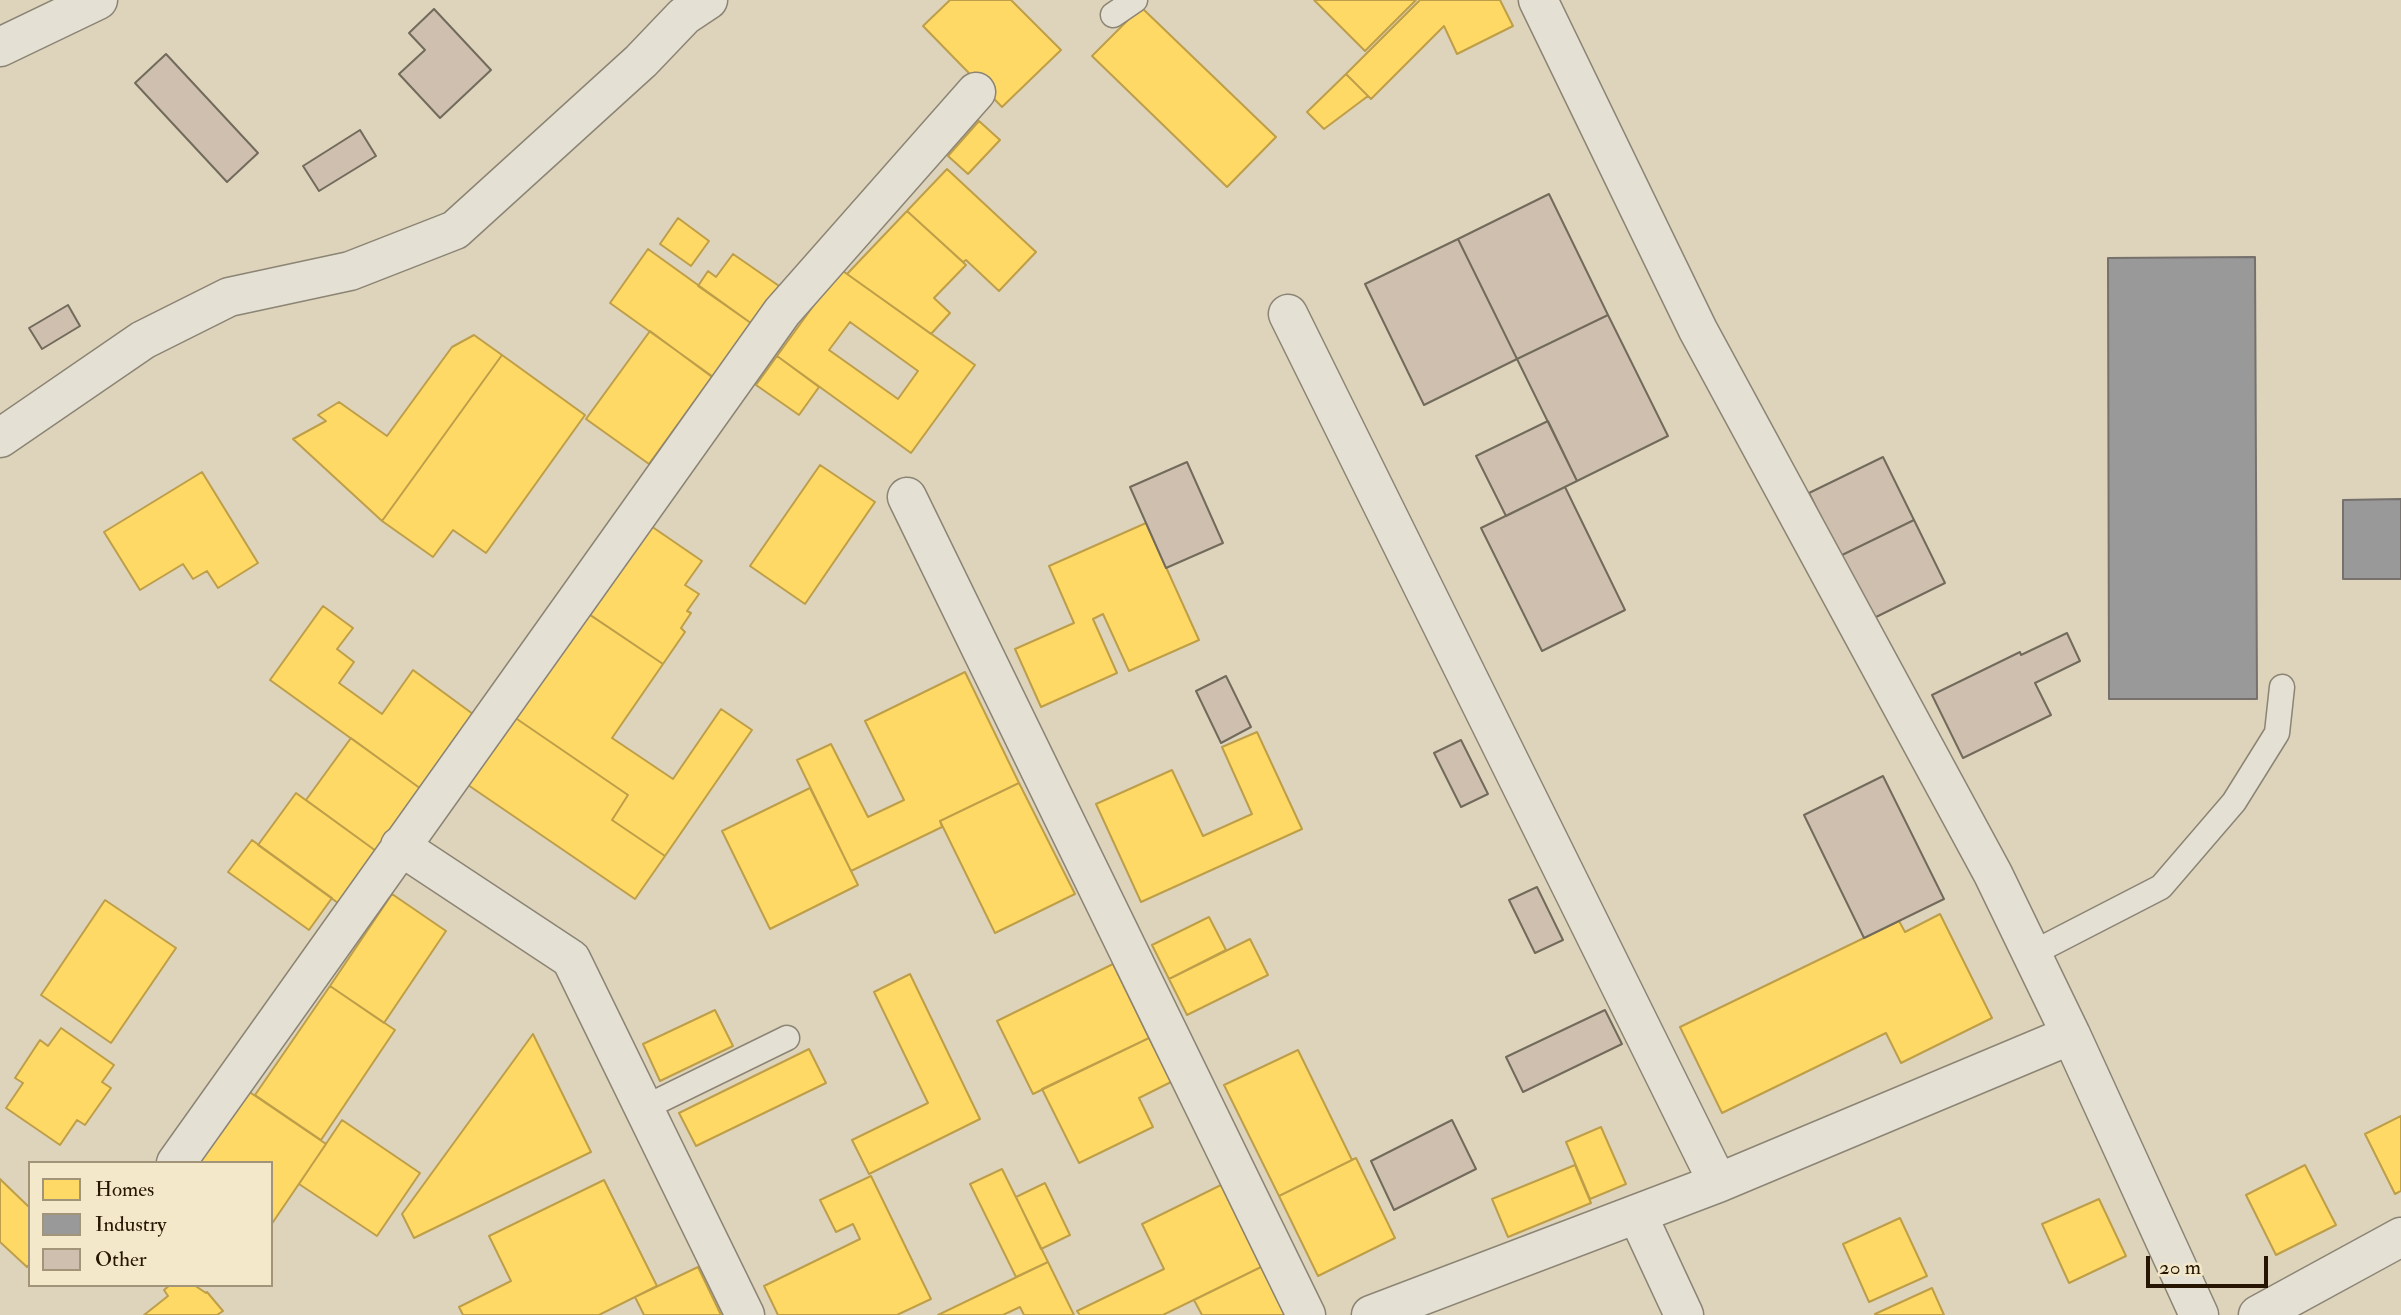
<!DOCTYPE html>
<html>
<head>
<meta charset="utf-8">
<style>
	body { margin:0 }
	#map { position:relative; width:2401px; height:1315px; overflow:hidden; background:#ddd4bb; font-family:"IM FELL Double Pica",serif }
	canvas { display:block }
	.legend { position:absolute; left:28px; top:1161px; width:245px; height:126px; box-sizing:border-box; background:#f3e8c9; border:2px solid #a19479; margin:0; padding:9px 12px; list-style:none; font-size:21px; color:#251502 }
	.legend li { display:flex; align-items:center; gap:14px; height:35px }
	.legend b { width:35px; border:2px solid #a19479 }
	.scale { position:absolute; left:2146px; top:1256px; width:122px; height:32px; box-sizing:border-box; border:4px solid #251502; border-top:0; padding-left:9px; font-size:21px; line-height:24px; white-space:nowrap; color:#251502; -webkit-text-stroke:5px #f3e8c9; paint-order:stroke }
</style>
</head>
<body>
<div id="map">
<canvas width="2401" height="1315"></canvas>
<ul class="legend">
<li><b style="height:19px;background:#ffd966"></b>Homes</li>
<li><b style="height:19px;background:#999"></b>Industry</li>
<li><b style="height:19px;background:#cebfae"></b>Other</li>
</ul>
<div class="scale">20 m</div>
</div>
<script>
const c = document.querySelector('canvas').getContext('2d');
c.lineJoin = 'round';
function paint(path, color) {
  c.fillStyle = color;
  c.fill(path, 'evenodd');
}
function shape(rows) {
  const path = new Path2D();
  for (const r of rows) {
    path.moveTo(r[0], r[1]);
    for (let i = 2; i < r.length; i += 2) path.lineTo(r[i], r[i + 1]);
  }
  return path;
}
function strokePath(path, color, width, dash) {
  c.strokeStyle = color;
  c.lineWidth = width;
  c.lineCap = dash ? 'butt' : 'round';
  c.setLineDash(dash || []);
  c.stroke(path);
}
const homes = shape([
	[950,0,1011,0,1061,50,1002,107,923,26,950,0],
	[1314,0,1416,0,1365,51,1314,0],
	[1420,0,1500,0,1513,26,1457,54,1444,26,1371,99,1346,74,1420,0],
	[1141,7,1276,137,1227,187,1092,56,1141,7],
	[1346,74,1368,96,1324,129,1307,112,1346,74],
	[979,121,1000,140,968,174,948,156,979,121],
	[947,169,1036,252,999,291,966,260,963,262,907,211,947,169],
	[907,211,966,265,934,298,950,313,931,334,847,274,907,211],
	[678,218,709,241,691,266,660,244,678,218],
	[648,249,755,326,716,379,610,303,648,249],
	[733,254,782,288,755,326,698,286,708,271,716,277,733,254],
	[840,269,975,365,911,453,777,356,840,269],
	[850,322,918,371,898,399,829,350,850,322],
	[650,331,712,377,649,464,586,419,650,331],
	[474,335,502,355,382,521,293,439,326,421,318,415,339,402,387,436,452,347,474,335],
	[502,355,585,415,486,553,453,530,433,557,382,521,502,355],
	[777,356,819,387,799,415,756,385,777,356],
	[820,465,875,502,805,604,750,566,820,465],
	[202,472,258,563,218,588,207,571,193,579,183,564,140,590,104,532,202,472],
	[1146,523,1199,640,1129,671,1103,614,1093,619,1117,673,1041,707,1015,649,1074,623,1049,566,1146,523],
	[651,526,702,561,685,585,699,594,687,611,691,613,681,628,685,632,663,664,590,615,651,526],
	[323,606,353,628,337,649,354,662,339,683,382,714,413,670,477,717,424,791,270,680,323,606],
	[586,612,663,664,612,738,673,779,721,709,752,730,665,856,612,820,628,795,514,717,586,612],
	[965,672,1019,783,940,821,942,827,851,871,797,760,831,744,868,817,904,800,865,721,965,672],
	[514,717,628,795,612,820,665,856,635,899,468,785,514,717],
	[1257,732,1302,829,1141,902,1096,804,1172,770,1203,836,1252,814,1222,747,1257,732],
	[351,738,421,789,376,851,306,800,351,738],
	[1019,783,1075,894,995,933,940,821,1019,783],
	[810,788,858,885,770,929,722,831,810,788],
	[296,793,376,851,338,903,258,845,296,793],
	[252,840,332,898,309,930,228,872,252,840],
	[392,894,446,931,384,1023,330,986,392,894],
	[105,900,176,948,111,1043,41,995,105,900],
	[1940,914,1992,1018,1901,1063,1886,1033,1722,1113,1680,1027,1899,921,1905,932,1940,914],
	[1209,917,1226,950,1169,979,1152,945,1209,917],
	[1250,939,1268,975,1187,1015,1169,979,1250,939],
	[1113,964,1149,1038,1033,1094,997,1021,1113,964],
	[910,974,980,1119,869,1174,852,1140,928,1103,874,992,910,974],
	[330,986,395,1030,321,1140,255,1095,330,986],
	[715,1010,733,1046,660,1081,643,1044,715,1010],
	[61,1028,114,1065,102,1082,111,1088,85,1125,77,1120,60,1145,6,1108,23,1083,15,1078,40,1040,48,1046,61,1028],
	[533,1034,591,1152,414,1238,402,1214,533,1034],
	[1149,1038,1171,1082,1139,1098,1153,1127,1079,1163,1042,1089,1149,1038],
	[809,1049,826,1083,696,1146,679,1113,809,1049],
	[1298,1050,1352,1160,1279,1196,1224,1085,1298,1050],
	[248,1091,326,1144,271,1225,271,1163,199,1163,248,1091],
	[2401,1116,2401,1191,2395,1194,2365,1134,2401,1116],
	[342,1120,420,1173,377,1236,299,1184,342,1120],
	[1601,1127,1626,1184,1590,1199,1566,1142,1601,1127],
	[1356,1158,1395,1238,1318,1276,1279,1196,1356,1158],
	[1575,1165,1591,1203,1508,1237,1492,1199,1575,1165],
	[2305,1165,2336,1225,2276,1255,2246,1195,2305,1165],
	[1002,1169,1048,1262,1016,1277,970,1184,1002,1169],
	[871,1176,931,1299,897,1315,778,1315,764,1286,860,1239,853,1224,836,1232,820,1200,871,1176],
	[0,1179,30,1208,30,1264,27,1267,0,1242,0,1179],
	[604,1180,657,1286,599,1315,463,1315,459,1307,511,1281,489,1236,604,1180],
	[1045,1183,1070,1235,1041,1249,1016,1197,1045,1183],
	[1221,1185,1261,1267,1163,1315,1080,1315,1077,1311,1164,1269,1142,1224,1221,1185],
	[2099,1199,2126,1256,2069,1283,2042,1224,2099,1199],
	[1900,1218,1927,1276,1869,1302,1843,1244,1900,1218],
	[1048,1262,1074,1315,1024,1315,1020,1307,1003,1315,938,1315,1048,1262],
	[698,1267,721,1315,644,1315,635,1297,698,1267],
	[1261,1267,1285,1315,1202,1315,1194,1300,1261,1267],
	[170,1285,194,1285,206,1293,207,1292,223,1311,217,1315,144,1315,168,1296,164,1290,170,1285],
	[1932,1288,1944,1315,1875,1315,1875,1314,1932,1288]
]);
const industry = shape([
	[2255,257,2257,699,2109,699,2108,258,2255,257],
	[2401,499,2401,579,2343,579,2343,500,2401,499]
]);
const building = shape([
	[434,9,491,70,440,118,399,74,425,50,409,33,434,9],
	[166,54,258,153,227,182,135,83,166,54],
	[360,130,376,156,319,191,303,166,360,130],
	[1549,194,1608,315,1517,359,1458,239,1549,194],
	[1458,239,1517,359,1424,405,1365,284,1458,239],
	[68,305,80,326,42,349,29,328,68,305],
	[1608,315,1668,436,1577,481,1517,359,1608,315],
	[1548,421,1577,481,1506,516,1476,456,1548,421],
	[1883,457,1914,520,1840,556,1809,493,1883,457],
	[1187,462,1223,543,1166,568,1130,487,1187,462],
	[1565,487,1625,610,1542,651,1481,528,1565,487],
	[1914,520,1945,583,1872,619,1840,556,1914,520],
	[2067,633,2080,661,2035,683,2051,715,1963,758,1932,695,2020,652,2021,655,2067,633],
	[1226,676,1251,727,1221,743,1196,691,1226,676],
	[1461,740,1488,794,1461,807,1434,753,1461,740],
	[1883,776,1944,899,1864,938,1804,815,1883,776],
	[1537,887,1563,940,1535,953,1509,900,1537,887],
	[1605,1010,1622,1044,1523,1092,1506,1057,1605,1010],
	[1452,1120,1476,1169,1394,1210,1371,1161,1452,1120]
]);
const service = shape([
	[1113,15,1135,0],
	[2031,954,2161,887,2234,802,2277,733,2282,687],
	[644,1108,787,1038]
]);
const minor = shape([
	[1538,0,1698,330,1993,874,2071,1035,2199,1315],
	[0,47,98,0],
	[1288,314,1718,1183],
	[0,438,143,340,229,297,350,271,455,230,641,61,684,16,708,0],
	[907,497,1306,1315],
	[400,846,571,959,745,1315],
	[176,1163,782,312,976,92],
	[1637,1214,1684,1315],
	[1371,1315,1718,1183,2071,1035],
	[2258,1315,2401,1237]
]);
paint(homes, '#ffd966');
strokePath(homes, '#be9e48', 2);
paint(industry, '#999');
strokePath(industry, '#76716c', 2);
paint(building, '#cebfae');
strokePath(building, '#726a5b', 2);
strokePath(service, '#8c8474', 27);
strokePath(minor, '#8c8474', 41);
strokePath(service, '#e4e0d3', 24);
strokePath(minor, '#e4e0d3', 38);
</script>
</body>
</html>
